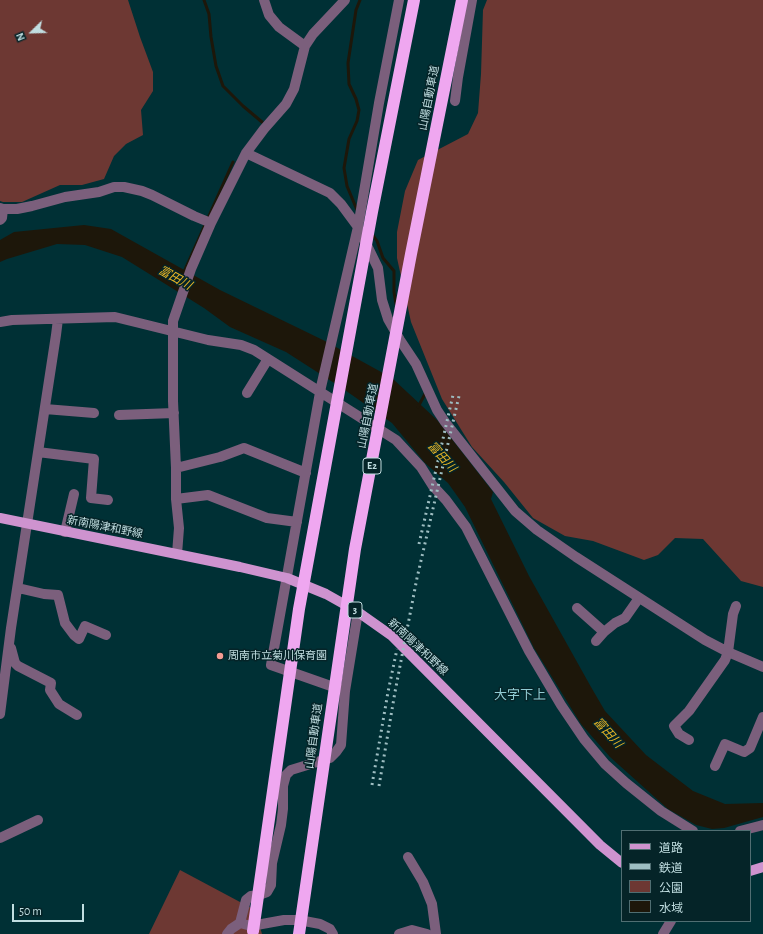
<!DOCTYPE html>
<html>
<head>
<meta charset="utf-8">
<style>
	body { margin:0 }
	#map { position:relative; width:763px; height:934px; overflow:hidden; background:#003035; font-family:"Alegreya Sans","Noto Sans JP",sans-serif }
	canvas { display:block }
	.legend { position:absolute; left:621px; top:830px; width:130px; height:92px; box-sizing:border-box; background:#052428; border:1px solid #506e72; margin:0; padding:5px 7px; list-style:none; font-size:12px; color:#c1dee1 }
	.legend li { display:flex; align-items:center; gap:8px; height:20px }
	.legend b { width:20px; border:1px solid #506e72 }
	.north { position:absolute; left:12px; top:12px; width:40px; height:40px; -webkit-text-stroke:3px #052428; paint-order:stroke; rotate:247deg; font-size:11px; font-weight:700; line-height:16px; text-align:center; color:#c1dee1 }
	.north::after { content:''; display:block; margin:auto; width:14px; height:18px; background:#c1dee1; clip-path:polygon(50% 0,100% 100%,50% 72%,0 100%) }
	.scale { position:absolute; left:12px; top:904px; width:72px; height:18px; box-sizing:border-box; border:2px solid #c1dee1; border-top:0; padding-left:5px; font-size:12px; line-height:14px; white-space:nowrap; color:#c1dee1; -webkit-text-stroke:3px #052428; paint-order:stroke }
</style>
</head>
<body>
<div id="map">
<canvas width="763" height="934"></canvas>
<ul class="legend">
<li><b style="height:5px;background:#ce93cf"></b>道路</li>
<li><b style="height:5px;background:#9ebec2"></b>鉄道</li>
<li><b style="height:11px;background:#6d3833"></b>公園</li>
<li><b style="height:11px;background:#1d170a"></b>水域</li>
</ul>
<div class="north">N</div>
<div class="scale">50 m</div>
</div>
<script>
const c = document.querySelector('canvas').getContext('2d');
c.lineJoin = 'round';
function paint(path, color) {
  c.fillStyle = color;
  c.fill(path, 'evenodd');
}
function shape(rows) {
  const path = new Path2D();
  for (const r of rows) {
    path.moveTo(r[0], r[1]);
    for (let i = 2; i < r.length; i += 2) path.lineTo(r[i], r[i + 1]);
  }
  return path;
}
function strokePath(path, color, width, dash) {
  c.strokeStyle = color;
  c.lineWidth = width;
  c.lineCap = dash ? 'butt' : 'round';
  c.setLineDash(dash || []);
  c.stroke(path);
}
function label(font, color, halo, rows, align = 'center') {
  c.font = font + ' "Alegreya Sans","Noto Sans JP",sans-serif';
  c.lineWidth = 3;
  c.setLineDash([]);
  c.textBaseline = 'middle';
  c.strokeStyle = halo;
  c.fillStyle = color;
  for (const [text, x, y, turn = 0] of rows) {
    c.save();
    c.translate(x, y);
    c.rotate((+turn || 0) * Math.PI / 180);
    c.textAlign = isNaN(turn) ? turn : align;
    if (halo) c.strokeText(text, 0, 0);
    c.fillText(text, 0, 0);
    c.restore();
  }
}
const green = shape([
	[0,0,128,0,140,37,153,72,153,91,141,110,143,135,126,144,114,156,104,179,82,185,60,185,22,202,3,202,0,201],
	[487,0,763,0,763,587,741,581,703,539,675,538,658,555,644,560,593,541,565,536,533,518,504,482,472,447,442,399,411,322,397,258,397,232,405,191,418,160,468,134,478,113,481,74,483,10],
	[180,870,255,910,262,934,149,934]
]);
const water = shape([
	[84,225,111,229,220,290,325,341,392,378,437,420,493,492,491,499,529,576,591,687,605,711,646,755,693,791,725,804,763,803,763,817,724,828,712,829,696,825,668,809,610,757,581,724,534,648,465,507,448,483,425,463,392,423,342,388,286,352,230,327,204,308,122,257,85,245,57,244,7,259,0,262,0,240,14,232]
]);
const stream = shape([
	[204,0,209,14,211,37,216,66,223,86,243,106,262,122],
	[357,210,347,186,344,168,349,139,357,121,359,110,356,99,349,84,348,63,356,10,360,0],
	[372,234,377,241,383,258,394,271,394,292,396,304],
	[183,274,233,162],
	[418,407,426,392]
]);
const minor = shape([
	[264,0,269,15,279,27,305,46],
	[455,101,458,77,472,0],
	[246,153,330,193,341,204,358,227,378,268,382,300,388,319,400,340,416,364,437,410,445,422,515,511,537,530,576,557,705,640,728,652,763,667],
	[0,208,3,209,17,209,32,206,65,197,99,192,114,187,124,187,142,191,152,195,194,216,211,223],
	[0,220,2,218,3,209],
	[0,322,12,320,115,317,208,340,241,345,254,350,396,440,421,467,433,486,446,500,466,527,529,651,561,705,584,739,605,764,626,783,661,811,693,831],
	[247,393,268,359],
	[45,409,94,413],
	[119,415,174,413],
	[38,452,94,459,91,498,108,500],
	[176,468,220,457,244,448,306,473],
	[176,499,208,495,267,518,297,522],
	[65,532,74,494],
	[177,554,179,528,176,499,176,468,173,401,173,321,191,269,211,223,246,153,264,129,286,104,294,89,305,46,313,34,345,0],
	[18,588,44,594,58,595,65,623,74,635,79,639,85,626,106,635],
	[577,608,604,632,596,641],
	[604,632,615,623,625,618,639,598],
	[11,648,15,663,18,666,51,683,50,690,59,704,77,715],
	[345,691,358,612],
	[0,714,11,628,56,335,58,319],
	[689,740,679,734,674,726,689,711,725,660,728,652,733,614,736,606],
	[715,766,725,744,744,752,750,748,763,717],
	[740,831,763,825],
	[0,838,38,820],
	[408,857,423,882,432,904,436,934],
	[240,923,246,900,251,896,259,895,267,892,271,885,272,863,281,825,283,809,283,786,286,775,291,770,330,758,336,752,341,745,345,691,271,665,321,387,358,227,379,103,399,0],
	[227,934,231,929,240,923,251,926,284,920,299,920,320,924,330,929,333,934],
	[399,934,412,930,427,934],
	[663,934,671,921]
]);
const major = shape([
	[0,518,240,567,287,578,326,594,358,612,392,636,600,845,622,863],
	[750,871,763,867]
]);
const rail = shape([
	[419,544,453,395],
	[372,785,388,692,397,649],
	[379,786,395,692,417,578,459,396]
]);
const highwayBridge = shape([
	[253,931,299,609,372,212,414,0],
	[299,934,355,549,411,254,462,0]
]);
const markers = [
	[220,656,4,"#f59c93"]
];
const shields = [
	[372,466,18],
	[355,610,14]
];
const shieldNames = [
	["E2",372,466],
	["3",355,610]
];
const streetNames = [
	["山陽自動車道",429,98,-79],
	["山陽自動車道",368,416,-79],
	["新南陽津和野線",105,527,11],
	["新南陽津和野線",418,647,43],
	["山陽自動車道",314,736,-82]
];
const poiNames = [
	["周南市立菊川保育園",228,656]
];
const waterNames = [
	["富田川",175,278,29],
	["富田川",442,457,48],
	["富田川",608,733,48]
];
const quarterNames = [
	["大字下上",520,695]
];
paint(green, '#6d3833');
paint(water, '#1d170a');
strokePath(stream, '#1d170a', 3);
strokePath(minor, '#7b5f7c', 10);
strokePath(major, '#ce93cf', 10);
strokePath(rail, '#9ebec2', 3, [2, 4]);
strokePath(highwayBridge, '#efa7f0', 12);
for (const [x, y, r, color] of markers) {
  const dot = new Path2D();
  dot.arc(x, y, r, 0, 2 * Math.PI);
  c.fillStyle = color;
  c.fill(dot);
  strokePath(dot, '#052428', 1.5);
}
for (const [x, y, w] of shields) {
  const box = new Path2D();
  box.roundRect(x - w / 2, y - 8, w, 16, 3);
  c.fillStyle = '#052428';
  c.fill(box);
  strokePath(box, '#c1dee1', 1);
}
label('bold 10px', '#c1dee1', null, shieldNames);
label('11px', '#c1dee1', '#052428', streetNames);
label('11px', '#c1dee1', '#052428', poiNames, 'left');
label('italic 12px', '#eab524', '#052428', waterNames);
label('13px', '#91ccd4', '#052428', quarterNames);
</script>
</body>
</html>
